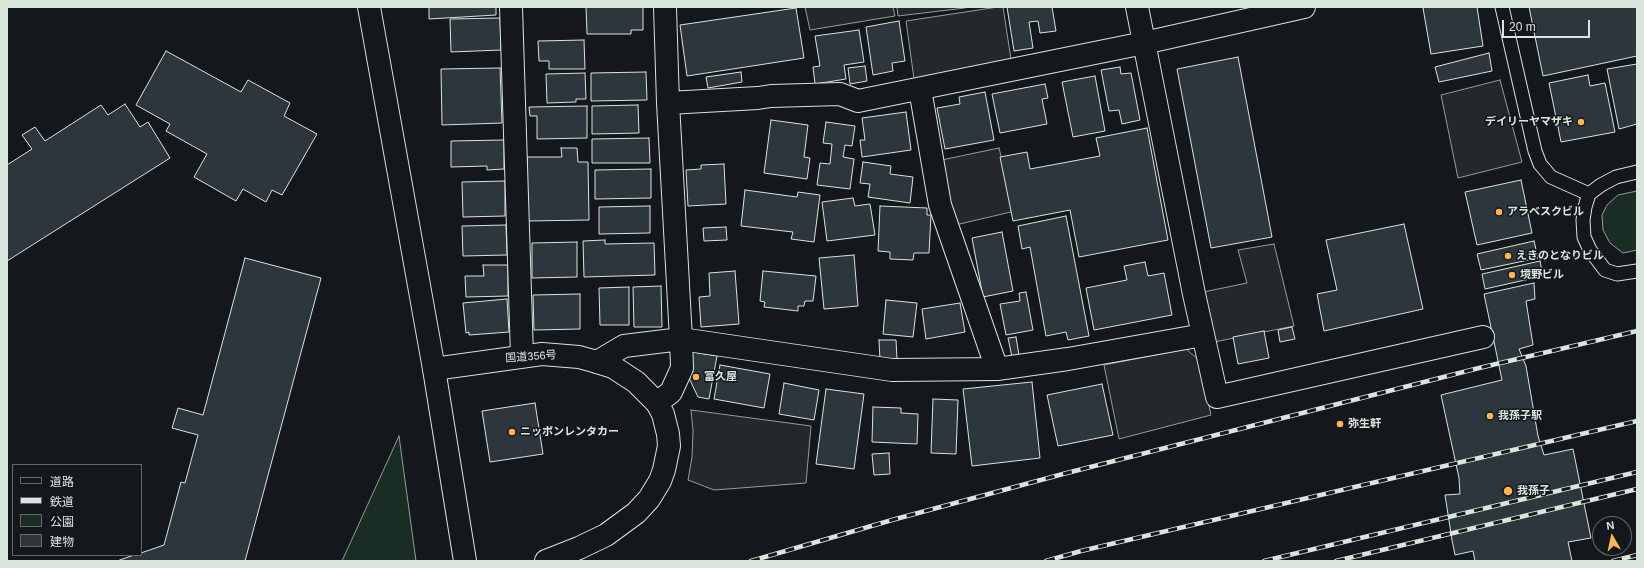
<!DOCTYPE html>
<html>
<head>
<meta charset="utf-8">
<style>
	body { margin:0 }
	#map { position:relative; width:1644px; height:568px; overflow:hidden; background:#14181c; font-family:Arial,"Noto Sans JP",sans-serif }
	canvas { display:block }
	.frame { position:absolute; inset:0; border:8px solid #d8e6dc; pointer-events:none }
	.legend { position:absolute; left:12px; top:464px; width:130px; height:92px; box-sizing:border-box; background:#14181c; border:1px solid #626a69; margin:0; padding:5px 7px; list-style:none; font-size:12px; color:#d8e6dc }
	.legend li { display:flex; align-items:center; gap:8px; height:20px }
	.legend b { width:20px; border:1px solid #626a69 }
	.north { position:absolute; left:1592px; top:516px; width:40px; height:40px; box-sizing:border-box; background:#14181c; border:1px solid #626a69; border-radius:50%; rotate:351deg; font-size:11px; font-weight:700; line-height:16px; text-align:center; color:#d8e6dc }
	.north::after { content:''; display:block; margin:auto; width:14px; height:18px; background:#ffb74d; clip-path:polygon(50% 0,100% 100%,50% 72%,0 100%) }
	.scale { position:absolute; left:1502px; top:20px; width:88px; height:18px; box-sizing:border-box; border:2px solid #d8e6dc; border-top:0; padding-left:5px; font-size:12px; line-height:14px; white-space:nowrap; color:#d8e6dc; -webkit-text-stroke:3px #14181c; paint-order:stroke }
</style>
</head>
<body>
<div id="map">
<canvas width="1644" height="568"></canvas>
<div class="frame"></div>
<ul class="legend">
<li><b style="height:5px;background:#14181c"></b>道路</li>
<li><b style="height:5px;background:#d8e6dc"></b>鉄道</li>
<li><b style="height:11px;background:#1a2d24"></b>公園</li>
<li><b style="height:11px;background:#2c363c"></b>建物</li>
</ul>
<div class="north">N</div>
<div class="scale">20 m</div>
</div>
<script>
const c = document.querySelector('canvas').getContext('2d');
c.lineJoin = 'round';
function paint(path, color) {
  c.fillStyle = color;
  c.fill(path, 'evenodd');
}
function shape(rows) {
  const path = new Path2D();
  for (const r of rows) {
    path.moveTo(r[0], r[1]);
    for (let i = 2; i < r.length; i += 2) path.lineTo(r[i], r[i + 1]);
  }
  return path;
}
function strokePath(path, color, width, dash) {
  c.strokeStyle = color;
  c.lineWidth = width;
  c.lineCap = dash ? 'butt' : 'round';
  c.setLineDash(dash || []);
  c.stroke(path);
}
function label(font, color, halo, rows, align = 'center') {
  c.font = font + ' Arial,"Noto Sans JP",sans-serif';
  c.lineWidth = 3;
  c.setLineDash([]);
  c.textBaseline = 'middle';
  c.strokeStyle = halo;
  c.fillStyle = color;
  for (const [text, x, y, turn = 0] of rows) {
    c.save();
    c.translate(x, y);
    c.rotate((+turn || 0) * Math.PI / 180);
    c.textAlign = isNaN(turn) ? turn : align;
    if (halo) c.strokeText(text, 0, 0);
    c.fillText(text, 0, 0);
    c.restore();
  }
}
const green = shape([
	[1637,191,1637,250,1623,253,1610,243,1603,230,1602,215,1607,205,1618,195,1637,191],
	[399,436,416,561,342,561,399,436]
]);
const parking = shape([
	[805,7,893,7,895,16,810,30,805,7],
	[897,7,965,7,965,8,898,16,897,7],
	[998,7,1003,7,1011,59,914,79,906,21,998,7],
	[1500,80,1522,162,1458,178,1441,95,1500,80],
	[999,148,1015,211,947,227,932,162,999,148],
	[1274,244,1294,326,1204,344,1194,294,1247,283,1238,250,1274,244],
	[1186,349,1199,360,1211,415,1119,439,1104,365,1186,349],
	[691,410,811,426,806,483,714,490,688,480,692,457,693,431,691,410]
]);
const building = shape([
	[429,7,496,7,496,15,429,19,429,7],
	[586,7,643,7,643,30,631,30,631,34,587,34,586,7],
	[1007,7,1052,7,1056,31,1040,33,1038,21,1029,22,1033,48,1014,51,1007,7],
	[1426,7,1477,7,1483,46,1431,54,1423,8,1426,7],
	[1529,7,1637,7,1637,56,1543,76,1529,7],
	[796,8,804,58,687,76,680,25,796,8],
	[500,18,501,50,451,52,450,19,500,18],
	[899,21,905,61,892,63,893,71,873,75,866,27,899,21],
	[859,30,864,62,844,65,846,79,815,84,813,67,820,66,815,36,859,30],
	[584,40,585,69,549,69,549,61,539,61,538,41,584,40],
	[166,51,241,92,248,80,290,103,284,116,317,134,282,195,272,190,266,202,243,189,236,201,194,177,207,154,166,131,170,124,136,105,166,51],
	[1489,53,1492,71,1439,82,1435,67,1489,53],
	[1238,57,1272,237,1211,248,1177,69,1238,57],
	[1637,64,1637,124,1619,129,1607,69,1637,64],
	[865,66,867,81,850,84,848,68,865,66],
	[1120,67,1121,74,1131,73,1140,120,1122,124,1119,110,1109,111,1101,70,1120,67],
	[500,68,502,123,442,125,441,69,500,68],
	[646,72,647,100,591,101,591,73,646,72],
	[741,72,742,82,708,88,706,77,741,72],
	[585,73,586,99,576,99,576,102,547,103,546,74,585,73],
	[1588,75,1590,86,1605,83,1615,132,1561,142,1549,83,1588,75],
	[1095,76,1105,131,1073,137,1062,82,1095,76],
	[1045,84,1048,98,1042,99,1047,124,1000,133,992,94,1045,84],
	[985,92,994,140,945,149,937,108,960,104,959,97,985,92],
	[125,104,140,127,148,122,170,158,7,261,7,165,32,149,22,135,35,127,45,141,101,105,108,115,125,104],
	[638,105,639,133,592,134,592,106,638,105],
	[587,106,587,138,537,139,537,116,530,116,529,107,587,106],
	[906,112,911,150,862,157,860,140,865,140,862,118,906,112],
	[771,120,808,125,804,157,810,158,807,179,764,173,771,120],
	[826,122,855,126,852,146,845,145,843,157,854,159,850,189,817,185,820,163,830,164,832,144,823,143,826,122],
	[1147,128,1168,240,1079,257,1070,210,1013,221,1000,157,1027,152,1030,169,1100,156,1096,138,1147,128],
	[649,138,650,163,592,163,592,139,649,138],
	[504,140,504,169,487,170,487,166,451,167,451,141,504,140],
	[561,148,577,148,578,162,588,162,589,220,528,221,527,157,562,157,561,148],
	[863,162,891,166,890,174,913,177,910,203,868,197,870,184,860,183,863,162],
	[724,164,726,204,688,206,686,170,701,169,701,165,724,164],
	[651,169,651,198,595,199,595,170,651,169],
	[1521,180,1532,233,1477,245,1465,192,1521,180],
	[505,181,505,216,463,217,462,182,505,181],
	[745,190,797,197,798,192,820,195,814,242,791,239,793,232,741,226,745,190],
	[853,198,855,206,870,204,875,235,827,241,822,202,853,198],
	[650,206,650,233,599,234,599,207,650,206],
	[880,206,927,208,927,215,931,215,929,253,914,253,913,260,890,259,890,252,878,251,880,206],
	[1066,216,1089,336,1068,340,1066,332,1046,336,1030,247,1022,249,1018,226,1066,216],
	[1404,224,1423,309,1324,331,1317,294,1337,290,1326,240,1404,224],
	[506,225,507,255,463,256,462,226,506,225],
	[726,227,727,240,704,241,703,228,726,227],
	[1002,232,1013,291,983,297,972,238,1002,232],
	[605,240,605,244,654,243,655,275,584,277,583,241,605,240],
	[1534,241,1538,258,1481,270,1477,254,1534,241],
	[577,242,577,277,532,278,532,243,577,242],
	[854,255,858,306,824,309,819,258,854,255],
	[245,258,321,278,245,561,117,561,134,555,141,555,141,553,164,545,181,482,185,483,198,435,172,428,178,408,203,415,245,258],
	[1540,261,1543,276,1485,289,1482,274,1540,261],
	[1145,262,1148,276,1164,273,1172,315,1094,330,1086,288,1127,280,1124,266,1145,262],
	[483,265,508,265,508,296,466,297,465,276,484,276,483,265],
	[735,271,739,324,701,327,699,297,710,296,709,273,735,271],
	[763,271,816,276,813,301,805,301,804,306,798,306,798,311,764,307,765,302,760,301,763,271],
	[1534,283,1535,299,1526,301,1533,345,1519,349,1526,366,1538,436,1544,455,1573,449,1591,538,1568,542,1572,561,1475,561,1473,551,1455,555,1452,540,1445,495,1460,494,1459,478,1441,395,1502,380,1484,294,1534,283],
	[661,286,662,327,634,327,633,287,661,286],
	[629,287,629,325,600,325,599,288,629,287],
	[1026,292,1033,330,1006,335,1000,304,1020,301,1019,293,1026,292],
	[580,294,580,329,534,330,533,295,580,294],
	[507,299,509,332,469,335,469,332,466,333,463,303,507,299],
	[886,300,917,303,913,337,883,334,886,300],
	[960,303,965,332,926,339,922,309,960,303],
	[1292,327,1295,339,1280,342,1278,330,1292,327],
	[1264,331,1269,358,1238,364,1233,337,1264,331],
	[1016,337,1019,355,1012,357,1008,338,1016,337],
	[879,340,896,340,897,359,880,360,879,340],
	[692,352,717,356,709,399,698,397,688,376,692,352],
	[720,365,770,374,764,408,714,399,720,365],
	[1032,382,1040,458,972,466,963,389,1032,382],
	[784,383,819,390,814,420,779,414,784,383],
	[1102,384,1113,435,1058,446,1047,395,1102,384],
	[826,389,864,394,854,469,816,464,826,389],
	[933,399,958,400,956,454,931,453,933,399],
	[535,403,543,454,490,462,482,411,535,403],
	[873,407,901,408,901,413,918,414,917,444,872,442,873,407],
	[889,453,890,474,874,475,872,454,889,453]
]);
const lane = shape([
	[1502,7,1535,151,1540,164,1551,177,1589,194],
	[1637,172,1616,177,1601,185,1589,194,1585,207,1583,220,1584,237,1590,250,1605,270,1617,274,1637,271]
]);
const street = shape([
	[511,7,522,356],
	[1137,7,1194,294,1217,397,1483,337],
	[920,89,940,205,997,369],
	[668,103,758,98,771,96,840,94,858,101,1144,43,1304,7],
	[597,362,624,346,681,339,892,370,997,369,1068,359,1203,335],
	[657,403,671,392,682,368,681,339,668,103,665,7]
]);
const secondary = shape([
	[369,7,434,369]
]);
const highway = shape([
	[465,561,434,369,542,354,579,357,597,362,613,367,636,382,657,403,663,414,668,434,669,446,664,470,660,481,649,499,636,513,606,535,579,548,546,561]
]);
const rail = shape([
	[751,561,892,520,1063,474,1479,368,1637,331],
	[1046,561,1081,551,1637,421],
	[1264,561,1637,472],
	[1336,561,1637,489],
	[1613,561,1637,555]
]);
const markers = [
	[1581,122,4,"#ffb74d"],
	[1499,212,4,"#ffb74d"],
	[1508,256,4,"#ffb74d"],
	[1512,275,4,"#ffb74d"],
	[696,377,4,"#ffb74d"],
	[1490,416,4,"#ffb74d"],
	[1340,424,4,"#ffb74d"],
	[512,432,4,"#ffb74d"],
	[1508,491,5,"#ffb74d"]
];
const poiNames = [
	["デイリーヤマザキ",1573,122,"right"],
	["アラベスクビル",1507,212],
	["えきのとなりビル",1516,256],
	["境野ビル",1520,275],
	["富久屋",704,377],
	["我孫子駅",1498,416],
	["弥生軒",1348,424],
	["ニッポンレンタカー",520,432],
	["我孫子",1517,491]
];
const streetNames = [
	["国道356号",531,357,-4]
];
paint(green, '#1a2d24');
strokePath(green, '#939e99', 1);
paint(parking, '#24282b');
strokePath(parking, '#939e99', 1);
paint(building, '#2c363c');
strokePath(building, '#d8e6dc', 1);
strokePath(lane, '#d8e6dc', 15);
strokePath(street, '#d8e6dc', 24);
strokePath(secondary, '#d8e6dc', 24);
strokePath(highway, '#d8e6dc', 24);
strokePath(lane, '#14181c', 13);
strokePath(street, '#14181c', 22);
strokePath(secondary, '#14181c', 22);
strokePath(highway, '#14181c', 22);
strokePath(rail, '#d8e6dc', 4.5);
strokePath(rail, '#14181c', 3, [9]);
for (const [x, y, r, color] of markers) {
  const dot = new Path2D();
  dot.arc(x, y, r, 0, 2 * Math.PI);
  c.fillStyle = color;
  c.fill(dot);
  strokePath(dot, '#14181c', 1.5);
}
label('bold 11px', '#d8e6dc', '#14181c', poiNames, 'left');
label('11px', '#d8e6dc', '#14181c', streetNames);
</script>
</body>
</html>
